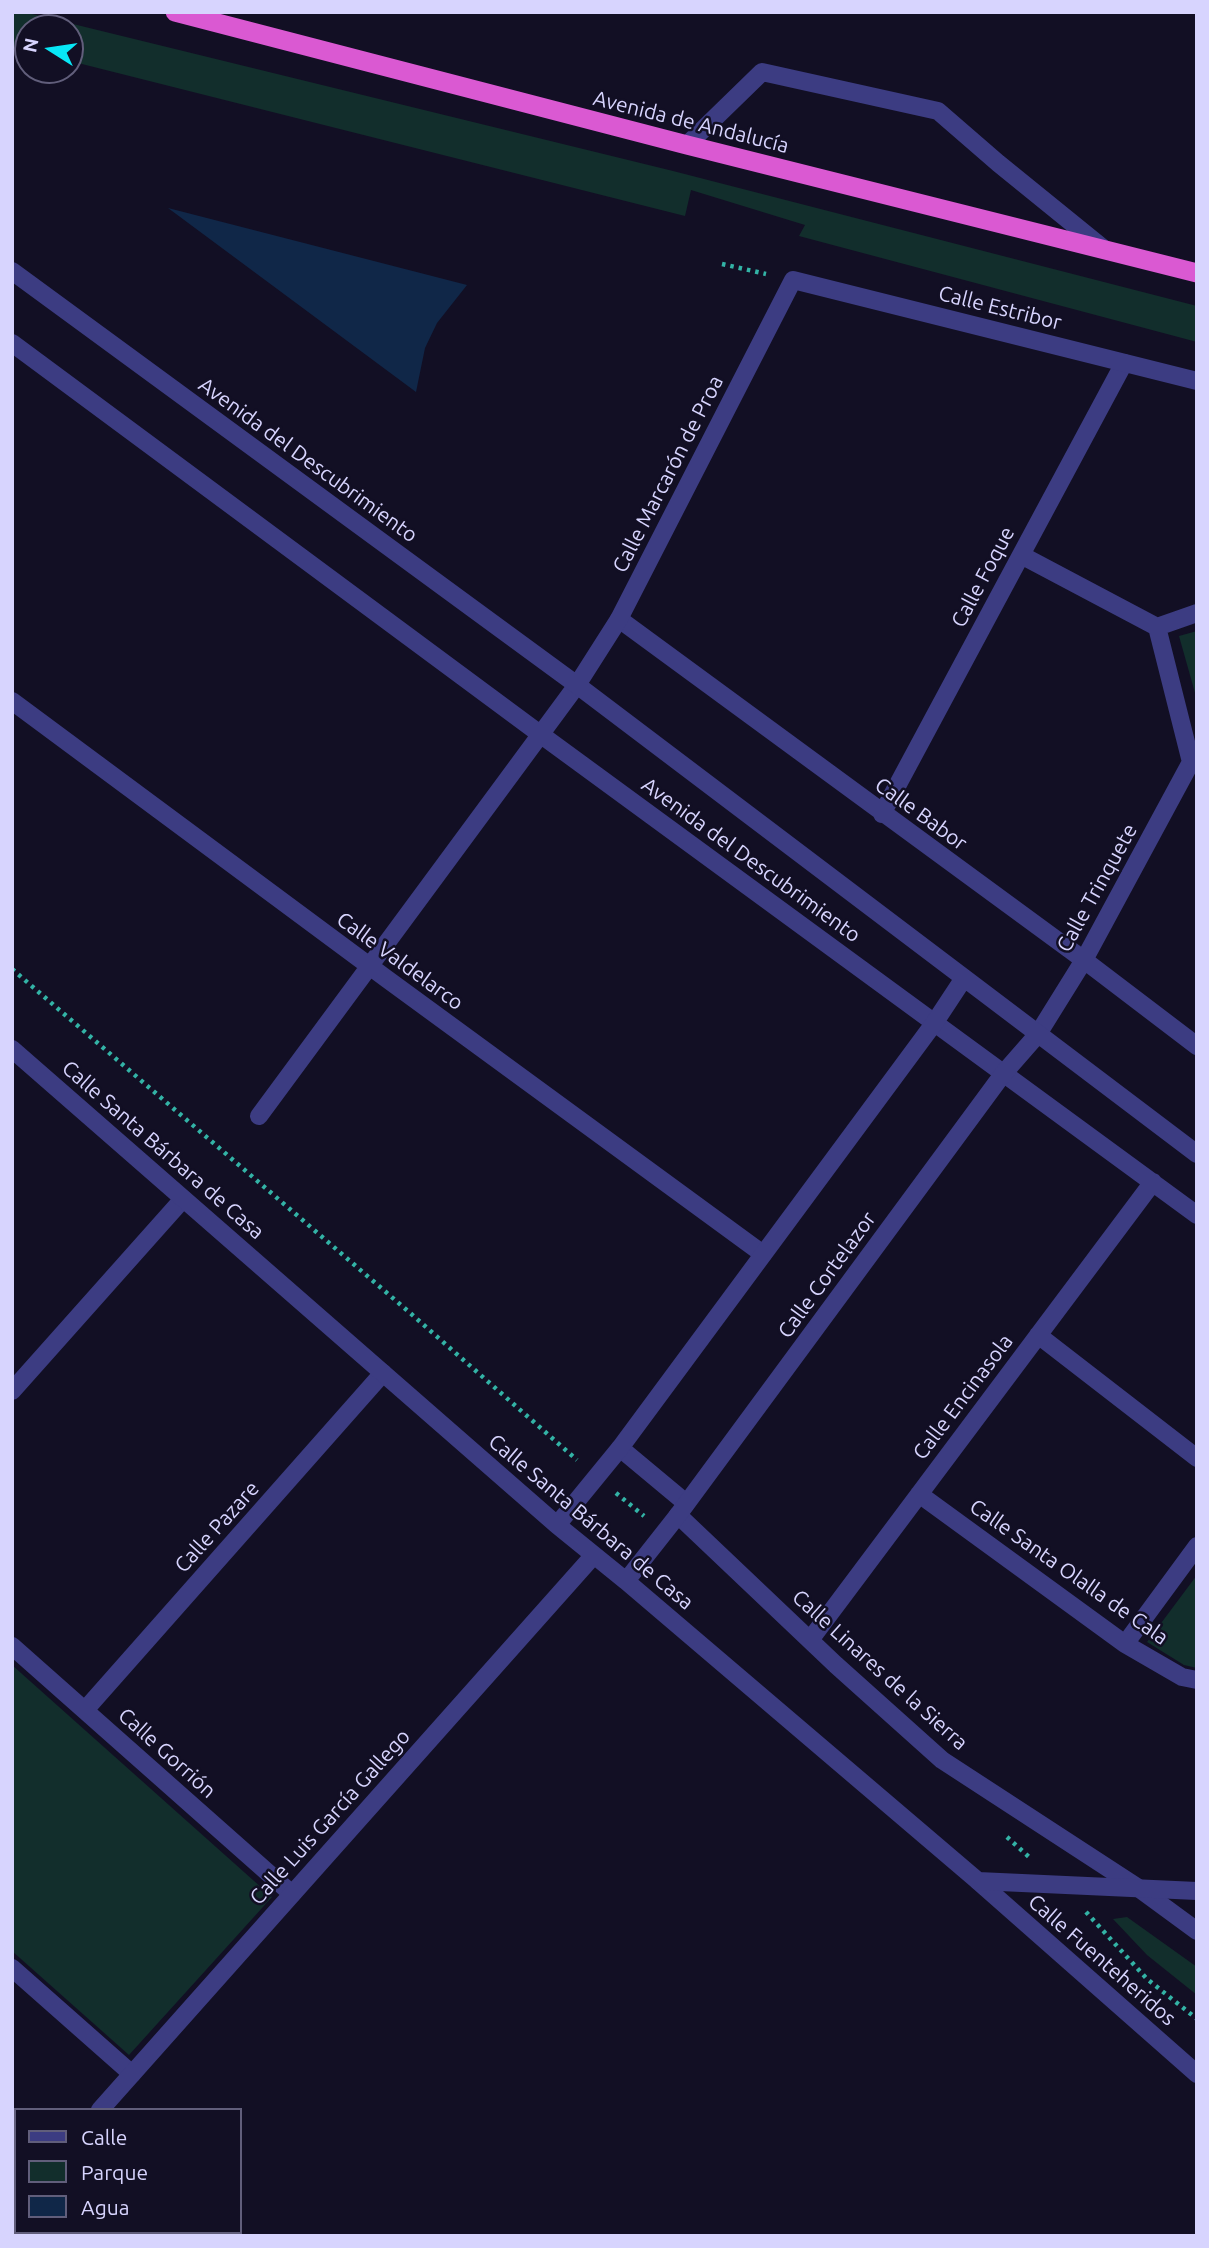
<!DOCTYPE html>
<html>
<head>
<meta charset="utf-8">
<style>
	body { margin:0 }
	#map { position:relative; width:1209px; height:2248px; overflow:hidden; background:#120f24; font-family:Ubuntu,sans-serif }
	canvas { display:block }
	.frame { position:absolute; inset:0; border:14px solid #d7d4fe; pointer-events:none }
	.legend { position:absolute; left:14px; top:2108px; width:228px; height:126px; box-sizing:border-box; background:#120f24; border:2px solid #615e7b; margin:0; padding:9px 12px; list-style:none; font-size:21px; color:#d7d4fe }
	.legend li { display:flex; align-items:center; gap:14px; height:35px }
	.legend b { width:35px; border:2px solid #615e7b }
	.north { position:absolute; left:14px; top:14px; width:70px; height:70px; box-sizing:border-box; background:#120f24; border:2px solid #615e7b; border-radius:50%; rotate:282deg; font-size:19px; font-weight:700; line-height:28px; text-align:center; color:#d7d4fe }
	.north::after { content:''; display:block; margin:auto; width:24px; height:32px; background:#08e7f6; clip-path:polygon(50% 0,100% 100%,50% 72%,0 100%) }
</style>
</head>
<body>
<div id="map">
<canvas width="1209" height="2248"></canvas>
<div class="frame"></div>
<ul class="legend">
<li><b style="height:9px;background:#3c3c82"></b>Calle</li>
<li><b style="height:19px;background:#122e2c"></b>Parque</li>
<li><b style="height:19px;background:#102748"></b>Agua</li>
</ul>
<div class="north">N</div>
</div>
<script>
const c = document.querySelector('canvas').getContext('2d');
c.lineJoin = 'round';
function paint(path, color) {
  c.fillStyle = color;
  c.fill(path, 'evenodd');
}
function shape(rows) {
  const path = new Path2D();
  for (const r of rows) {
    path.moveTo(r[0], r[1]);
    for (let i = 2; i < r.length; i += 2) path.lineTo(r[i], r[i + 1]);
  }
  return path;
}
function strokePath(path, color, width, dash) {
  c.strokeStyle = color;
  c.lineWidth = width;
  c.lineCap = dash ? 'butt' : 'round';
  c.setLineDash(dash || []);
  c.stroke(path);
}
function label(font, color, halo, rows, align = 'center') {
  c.font = font + ' Ubuntu,sans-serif';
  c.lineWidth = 5;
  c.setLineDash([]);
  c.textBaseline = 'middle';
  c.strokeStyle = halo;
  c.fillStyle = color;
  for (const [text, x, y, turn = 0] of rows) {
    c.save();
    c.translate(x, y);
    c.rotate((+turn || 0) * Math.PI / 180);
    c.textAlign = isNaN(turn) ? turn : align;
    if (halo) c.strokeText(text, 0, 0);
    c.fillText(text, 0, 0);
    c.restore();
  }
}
const green = shape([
	[12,12,24,12,673,171,1197,306,1197,342,799,236,805,225,691,190,685,216,70,61,70,28,28,28,28,51,12,47],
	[1197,631,1197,700,1179,636],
	[1197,1575,1197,1668,1184,1665,1147,1642],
	[12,1665,272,1897,129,2055,12,1951],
	[1127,1917,1197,1967,1197,1995,1147,1955,1113,1919]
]);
const water = shape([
	[168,208,467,285,437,323,425,348,416,392]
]);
const path = shape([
	[722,264,766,274],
	[12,969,409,1312,577,1460],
	[616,1493,644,1516],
	[1007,1837,1029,1857],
	[1086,1912,1147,1979,1197,2019]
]);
const service = shape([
	[687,145,762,72,938,111,998,163,1104,249]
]);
const minor = shape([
	[12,343,540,734,1197,1215],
	[1021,555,1157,627,1197,613],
	[619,619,1084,960,1197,1046],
	[1157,627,1191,762,1197,760],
	[12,701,387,979,763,1254],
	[882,814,1124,363],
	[1038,1034,1084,960,1191,762],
	[259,1116,577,685],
	[1038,1335,1197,1458],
	[12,1391,183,1199],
	[620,1448,686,1503],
	[919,1494,1125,1644,1182,1677,1197,1680],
	[678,1515,836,1665,942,1760,1137,1887,1197,1931],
	[810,1640,1153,1182],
	[1125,1644,1197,1546],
	[12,1646,292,1894],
	[85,1710,383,1373],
	[978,1881,1197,2074],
	[12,1968,132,2074]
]);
const tertiary = shape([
	[12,271,577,685,1197,1154],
	[577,685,619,619,793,280,1197,381],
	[12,1049,557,1525,626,1581,978,1881,1197,1891],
	[557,1525,620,1448,935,1022,964,978],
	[626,1581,678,1515,1003,1074,1038,1034],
	[100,2110,594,1555],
	[12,2208,16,2204]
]);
const trunk = shape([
	[175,12,687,145,1197,273]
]);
const streetNames = [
	["Avenida de Andalucía",691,122,14],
	["Calle Estribor",1000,308,14],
	["Avenida del Descubrimiento",308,460,36],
	["Calle Marcarón de Proa",668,474,-63],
	["Calle Foque",983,577,-62],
	["Calle Babor",921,814,36],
	["Avenida del Descubrimiento",751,860,36],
	["Calle Trinquete",1097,888,-61],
	["Calle Valdelarco",400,961,36],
	["Calle Santa Bárbara de Casa",163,1150,41],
	["Calle Cortelazor",827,1275,-54],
	["Calle Encinasola",963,1397,-53],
	["Calle Santa Bárbara de Casa",591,1522,40],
	["Calle Pazare",217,1527,-48],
	["Calle Santa Olalla de Cala",1069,1572,35],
	["Calle Linares de la Sierra",880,1670,42],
	["Calle Gorrión",167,1753,42],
	["Calle Luis García Gallego",330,1817,-48],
	["Calle Fuenteheridos",1102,1960,41]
];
paint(green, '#122e2c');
paint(water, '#102748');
strokePath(path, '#33b3a6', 4.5, [3.5, 5]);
strokePath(service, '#3c3c82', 18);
strokePath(minor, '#3c3c82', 18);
strokePath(tertiary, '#3c3c82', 18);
strokePath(trunk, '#da59d2', 19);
label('21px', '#d7d4fe', '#120f24', streetNames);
</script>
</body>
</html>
